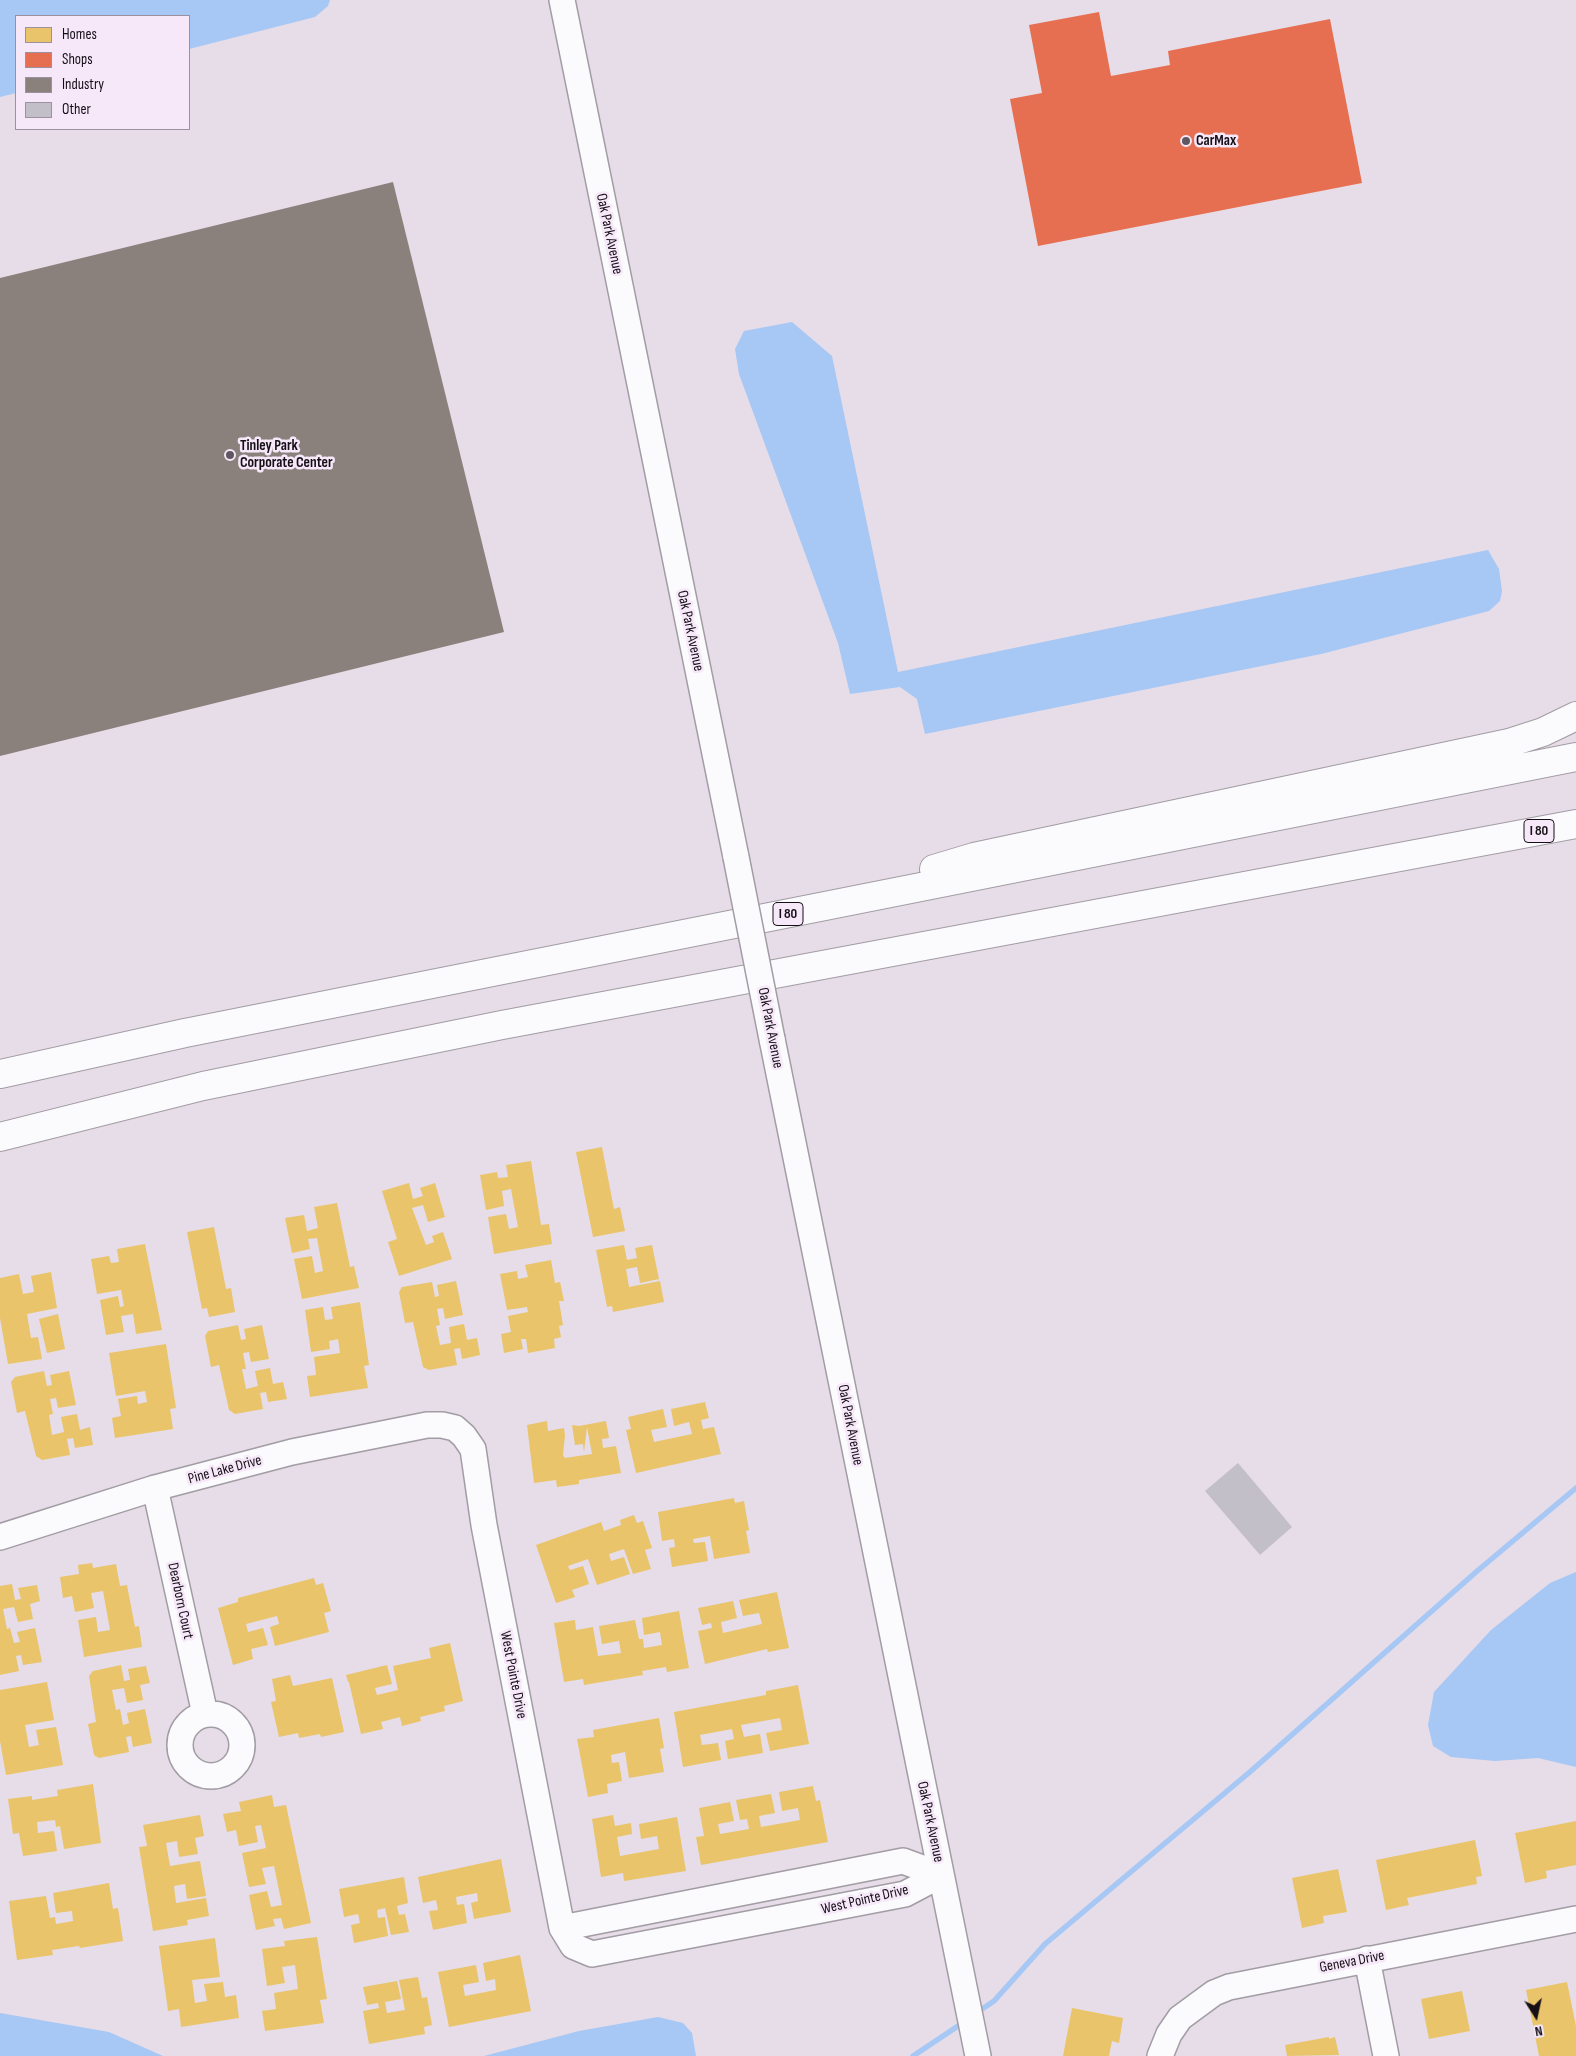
<!DOCTYPE html>
<html>
<head>
<meta charset="utf-8">
<style>
	body { margin:0 }
	#map { position:relative; width:1576px; height:2056px; overflow:hidden; background:#e6dde8; font-family:"Sofia Sans Condensed",sans-serif }
	canvas { display:block }
	.legend { position:absolute; left:15px; top:15px; width:175px; height:115px; box-sizing:border-box; background:#f6e7f9; border:1px solid #9c919e; margin:0; padding:6px 9px; list-style:none; font-size:15px; color:#150f16 }
	.legend li { display:flex; align-items:center; gap:10px; height:25px }
	.legend b { width:25px; border:1px solid #9c919e }
	.north { position:absolute; left:1511px; top:1991px; width:50px; height:50px; -webkit-text-stroke:4px #f6e7f9; paint-order:stroke; rotate:170deg; font-size:14px; font-weight:700; line-height:20px; text-align:center; color:#150f16 }
	.north::after { content:''; display:block; margin:auto; width:18px; height:22px; background:#150f16; clip-path:polygon(50% 0,100% 100%,50% 72%,0 100%) }
</style>
</head>
<body>
<div id="map">
<canvas width="1576" height="2056"></canvas>
<ul class="legend">
<li><b style="height:14px;background:#e9c46a"></b>Homes</li>
<li><b style="height:14px;background:#e76f51"></b>Shops</li>
<li><b style="height:14px;background:#8a817c"></b>Industry</li>
<li><b style="height:14px;background:#c3bfc8"></b>Other</li>
</ul>
<div class="north">N</div>
</div>
<script>
const c = document.querySelector('canvas').getContext('2d');
c.lineJoin = 'round';
function paint(path, color) {
  c.fillStyle = color;
  c.fill(path, 'evenodd');
}
function shape(rows) {
  const path = new Path2D();
  for (const r of rows) {
    if (r.length === 3) {
      path.moveTo(r[0] + r[2], r[1]);
      path.arc(r[0], r[1], r[2], 0, 2 * Math.PI);
      continue;
    }
    path.moveTo(r[0], r[1]);
    for (let i = 2; i < r.length; i += 2) path.lineTo(r[i], r[i + 1]);
  }
  return path;
}
function strokePath(path, color, width, dash) {
  c.strokeStyle = color;
  c.lineWidth = width;
  c.lineCap = dash ? 'butt' : 'round';
  c.setLineDash(dash || []);
  c.stroke(path);
}
function label(font, color, halo, rows, align = 'center') {
  c.font = font + ' "Sofia Sans Condensed",sans-serif';
  c.lineWidth = 5;
  c.setLineDash([]);
  c.textBaseline = 'middle';
  c.strokeStyle = halo;
  c.fillStyle = color;
  for (const [text, x, y, turn = 0] of rows) {
    c.save();
    c.translate(x, y);
    c.rotate((+turn || 0) * Math.PI / 180);
    c.textAlign = isNaN(turn) ? turn : align;
    if (halo) c.strokeText(text, 0, 0);
    c.fillText(text, 0, 0);
    c.restore();
  }
}
const water = shape([
	[0,0,330,0,328,6,315,17,189,49,189,16,16,16,16,93,0,97],
	[792,322,832,356,898,672,1488,550,1499,569,1502,591,1500,601,1489,611,1321,654,925,734,917,699,900,687,850,694,838,643,739,374,735,349,744,331],
	[1576,1572,1576,1767,1538,1758,1495,1761,1451,1757,1433,1746,1428,1725,1434,1692,1491,1630,1550,1583],
	[0,2013,109,2032,163,2056,0,2056],
	[658,2017,683,2023,692,2033,696,2056,484,2056,579,2031]
]);
const homes = shape([
	[602,1147,614,1209,620,1207,625,1231,593,1237,576,1152],
	[531,1161,541,1225,549,1224,552,1244,494,1254,488,1217,506,1214,509,1229,518,1227,511,1189,502,1191,504,1206,486,1210,480,1175,497,1172,498,1178,508,1177,506,1165],
	[409,1183,413,1199,423,1196,420,1188,435,1183,445,1217,428,1222,423,1205,412,1208,426,1245,434,1242,432,1236,443,1232,452,1259,399,1276,388,1242,397,1239,382,1191],
	[337,1203,350,1267,354,1266,359,1288,302,1299,294,1259,312,1256,315,1273,323,1271,317,1238,308,1239,310,1249,292,1253,285,1218,304,1215,307,1231,318,1228,314,1207],
	[214,1227,226,1289,231,1288,235,1312,209,1317,207,1308,202,1309,187,1232],
	[145,1244,162,1330,136,1334,133,1314,121,1316,124,1332,106,1335,100,1300,118,1296,120,1307,124,1306,121,1290,97,1294,91,1259,109,1256,111,1263,119,1262,117,1249],
	[624,1245,627,1260,637,1258,635,1248,652,1245,659,1279,640,1283,637,1267,626,1269,629,1287,660,1281,664,1302,613,1312,612,1306,607,1307,596,1250],
	[551,1260,555,1283,560,1282,564,1301,559,1301,563,1325,559,1326,561,1337,554,1339,555,1348,528,1353,526,1339,521,1339,523,1349,504,1353,501,1334,511,1332,508,1316,528,1312,527,1307,507,1310,500,1274,517,1271,518,1279,528,1277,525,1265],
	[51,1272,57,1308,27,1314,31,1338,38,1337,42,1359,8,1364,0,1318,0,1278,19,1274,23,1294,34,1292,31,1276],
	[456,1281,463,1315,445,1319,443,1308,437,1309,440,1325,436,1326,440,1345,451,1343,449,1327,464,1324,467,1340,477,1338,480,1355,462,1359,460,1348,454,1349,457,1365,429,1370,423,1367,413,1322,405,1323,399,1292,402,1287,432,1282,435,1297,439,1296,437,1285],
	[360,1302,369,1365,364,1366,368,1388,310,1397,307,1376,316,1375,314,1357,340,1353,338,1339,329,1341,330,1349,311,1352,305,1310,323,1307,325,1320,333,1319,331,1307],
	[58,1314,65,1349,47,1353,39,1319],
	[238,1325,241,1340,246,1339,244,1329,262,1325,269,1359,251,1362,249,1352,243,1353,246,1369,242,1369,246,1389,258,1386,255,1371,270,1368,273,1384,283,1382,287,1399,268,1402,266,1392,260,1393,263,1409,235,1414,229,1410,219,1365,211,1367,205,1336,208,1331],
	[166,1344,176,1408,170,1409,173,1429,115,1438,112,1418,121,1416,118,1399,137,1396,138,1404,147,1402,145,1391,116,1396,109,1353],
	[44,1371,47,1386,52,1385,50,1375,69,1371,76,1405,58,1408,56,1398,50,1399,53,1414,49,1415,52,1435,64,1432,61,1417,77,1414,80,1430,90,1427,93,1445,75,1448,73,1438,67,1439,70,1455,42,1460,36,1456,25,1411,17,1413,11,1382,15,1377],
	[705,1402,709,1418,701,1420,703,1429,714,1427,721,1454,636,1473,626,1430,631,1429,628,1417,663,1409,667,1427,651,1430,654,1442,692,1434,689,1422,674,1426,671,1409],
	[547,1421,548,1431,564,1428,565,1435,563,1455,565,1458,592,1454,587,1427,584,1452,583,1444,575,1445,572,1425,579,1426,606,1421,609,1438,602,1439,603,1448,616,1446,621,1473,579,1480,579,1484,557,1487,556,1480,534,1483,527,1425],
	[734,1498,735,1503,744,1501,749,1530,746,1531,750,1553,714,1559,710,1536,693,1539,694,1543,705,1542,708,1561,672,1567,669,1548,675,1547,674,1539,662,1541,658,1512],
	[634,1515,637,1523,643,1521,652,1548,645,1550,651,1569,633,1574,624,1549,609,1554,611,1561,624,1557,630,1574,597,1585,588,1559,568,1566,570,1570,583,1566,589,1584,572,1590,575,1597,556,1603,536,1545,601,1522,604,1531,621,1525,620,1520],
	[92,1563,93,1568,116,1564,120,1586,127,1585,135,1627,139,1626,142,1647,84,1657,78,1620,96,1617,98,1632,110,1630,103,1591,91,1593,94,1608,75,1612,72,1596,63,1598,60,1577,79,1574,78,1565],
	[314,1578,316,1585,323,1583,331,1611,324,1613,329,1632,275,1646,270,1627,279,1624,277,1616,246,1624,248,1632,263,1628,268,1645,251,1649,253,1659,233,1665,218,1608,238,1602,238,1598],
	[12,1584,15,1600,21,1599,18,1588,37,1585,40,1601,30,1604,33,1619,18,1622,14,1607,3,1609,7,1629,10,1628,14,1643,20,1642,17,1632,35,1628,42,1662,23,1665,21,1655,16,1656,19,1671,0,1675,0,1586],
	[777,1592,789,1648,768,1652,767,1649,705,1664,698,1631,712,1628,711,1623,702,1625,698,1608,733,1601,737,1618,721,1622,723,1633,762,1624,759,1613,743,1616,739,1600],
	[679,1611,689,1668,667,1672,666,1667,642,1671,643,1675,584,1685,583,1679,564,1682,554,1623,575,1620,576,1630,593,1627,598,1656,621,1653,619,1641,602,1644,599,1626,635,1620,639,1639,643,1639,644,1648,662,1645,660,1632,644,1635,642,1618],
	[450,1643,463,1701,444,1706,445,1711,420,1717,421,1721,402,1726,400,1717,381,1722,383,1729,361,1734,349,1682,348,1682,346,1675,387,1665,392,1684,375,1688,377,1695,398,1690,393,1666,431,1658,429,1648],
	[121,1665,124,1681,130,1680,128,1669,146,1666,150,1683,140,1685,143,1700,127,1703,124,1688,112,1690,116,1710,120,1709,123,1725,129,1723,127,1713,145,1709,152,1743,133,1747,131,1736,126,1737,129,1752,99,1758,94,1755,88,1724,96,1722,89,1676,93,1671],
	[290,1675,293,1686,332,1678,344,1732,321,1737,320,1734,299,1738,298,1733,279,1737,271,1702,276,1701,272,1679],
	[47,1682,54,1720,25,1725,29,1747,39,1745,36,1730,56,1727,63,1765,6,1775,0,1741,0,1690],
	[798,1685,809,1744,770,1751,766,1733,782,1730,780,1718,741,1725,744,1737,760,1734,763,1753,728,1759,725,1741,734,1739,732,1729,700,1735,702,1745,718,1743,721,1760,683,1767,674,1712,766,1695,766,1691],
	[659,1718,664,1748,660,1749,664,1772,629,1778,625,1752,611,1755,612,1763,619,1762,622,1781,607,1784,608,1793,588,1797,577,1739,594,1737,593,1730],
	[93,1784,101,1843,64,1849,60,1826,56,1827,55,1820,37,1822,38,1833,54,1831,57,1851,23,1856,19,1833,13,1834,8,1799,32,1796,32,1800,58,1796,57,1790],
	[813,1786,816,1801,820,1800,828,1842,701,1865,696,1837,704,1836,699,1808,730,1802,734,1821,718,1824,720,1834,749,1829,747,1819,740,1820,736,1800,771,1794,775,1813,759,1816,761,1827,800,1820,798,1808,782,1811,779,1792],
	[272,1795,274,1807,286,1805,311,1923,284,1929,281,1918,273,1919,275,1926,256,1930,249,1895,267,1891,271,1907,282,1905,274,1866,262,1868,266,1884,249,1887,242,1853,266,1848,261,1825,255,1826,258,1842,239,1846,236,1830,227,1832,223,1814,241,1811,239,1802],
	[200,1815,204,1836,195,1838,198,1854,179,1857,177,1841,166,1843,170,1866,200,1861,206,1896,187,1899,185,1884,174,1886,176,1903,206,1898,209,1916,187,1920,188,1925,153,1931,139,1847,147,1846,143,1825],
	[613,1815,615,1826,631,1823,632,1834,617,1837,620,1856,659,1849,657,1836,641,1839,639,1824,677,1817,686,1871,624,1881,623,1873,601,1877,592,1819],
	[1576,1821,1576,1865,1546,1871,1547,1878,1525,1883,1515,1833],
	[1475,1840,1482,1876,1476,1877,1477,1884,1407,1898,1409,1905,1386,1910,1376,1860],
	[501,1859,511,1912,474,1919,471,1903,478,1901,477,1893,456,1897,457,1905,464,1904,467,1923,433,1930,429,1911,438,1910,436,1900,423,1903,418,1877],
	[1338,1869,1347,1912,1323,1916,1324,1923,1302,1928,1292,1878],
	[404,1877,408,1903,397,1906,399,1915,405,1914,409,1932,391,1935,385,1908,377,1910,378,1918,385,1917,388,1936,354,1943,351,1925,360,1923,358,1914,344,1917,339,1889],
	[109,1883,113,1909,118,1908,123,1941,80,1948,79,1946,52,1950,53,1955,17,1960,9,1901,46,1896,50,1918,55,1917,56,1924,73,1921,72,1911,56,1913,53,1893],
	[317,1937,327,1999,320,2000,324,2023,265,2031,262,2011,276,2009,274,1993,298,1989,295,1965,282,1967,285,1983,267,1986,262,1949,285,1946,284,1941],
	[215,1938,220,1977,192,1980,195,2003,207,2001,204,1984,223,1982,225,1997,236,1995,239,2018,181,2027,179,2009,168,2011,159,1946],
	[520,1955,531,2011,449,2027,438,1972,476,1965,479,1982,463,1985,465,1996,496,1990,495,1979,486,1981,483,1963],
	[418,1977,422,1998,427,1997,432,2025,424,2027,425,2034,369,2044,363,2011,379,2008,378,2003,367,2005,363,1987,397,1981,401,1999,385,2002,387,2013,405,2010,399,1980],
	[1567,1982,1576,2026,1576,2056,1539,2056,1526,1990],
	[1462,1991,1470,2031,1429,2039,1421,1999],
	[1072,2008,1123,2018,1119,2043,1112,2041,1109,2056,1063,2056],
	[1329,2037,1329,2039,1335,2037,1339,2055,1287,2056,1285,2045]
]);
const shops = shape([
	[1099,12,1111,76,1170,65,1168,51,1330,19,1362,183,1038,246,1010,99,1042,93,1029,25]
]);
const industry = shape([
	[393,182,504,632,0,756,0,278]
]);
const stream = shape([
	[976,2013,994,2001,1045,1944,1251,1771,1476,1572,1576,1488],
	[913,2056,964,2022]
]);
const building = shape([
	[1238,1463,1292,1527,1260,1555,1205,1491]
]);
const minor = shape([
	[562,0,736,857],
	[772,1039,978,2056],
	[155,1488,205,1714],
	[0,1537,155,1488,292,1452,427,1425,442,1425,455,1428,464,1436,473,1449,484,1525,562,1928,573,1946,592,1954,905,1894,941,1875],
	[211,1745,31],
	[562,1928,903,1861,941,1875],
	[1367,1959,1386,2056],
	[1160,2056,1169,2034,1180,2018,1214,1993,1229,1987,1576,1919]
]);
const highway = shape([
	[934,869,974,857,1509,743,1543,732,1576,716],
	[0,1074,185,1033,1576,757],
	[0,1137,203,1086,502,1025,1576,824]
]);
const minorBridge = shape([
	[736,857,772,1039]
]);
const markers = [
	[1186,141,5,"#5e5760"],
	[230,455,5,"#5e5760"]
];
const shields = [
	[1539,831,30],
	[788,914,30]
];
const shieldNames = [
	["I 80",1539,831],
	["I 80",788,914]
];
const poiNames = [
	["CarMax",1196,141],
	["Tinley Park",240,446],
	["Corporate Center",240,463]
];
const streetNames = [
	["Oak Park Avenue",609,234,78],
	["Oak Park Avenue",690,631,78],
	["Oak Park Avenue",770,1028,79],
	["Oak Park Avenue",850,1425,79],
	["Pine Lake Drive",225,1470,-15],
	["Dearborn Court",180,1601,78],
	["West Pointe Drive",513,1675,79],
	["Oak Park Avenue",930,1822,78],
	["West Pointe Drive",865,1900,-13],
	["Geneva Drive",1352,1962,-11]
];
paint(water, '#a7c7f4');
paint(homes, '#e9c46a');
paint(shops, '#e76f51');
paint(industry, '#8a817c');
strokePath(stream, '#a7c7f4', 5.5);
paint(building, '#c3bfc8');
strokePath(minor, '#a29ca4', 28);
strokePath(highway, '#a29ca4', 30);
strokePath(minor, '#fbfafc', 25);
strokePath(highway, '#fbfafc', 28);
strokePath(minorBridge, '#a29ca4', 28, []);
strokePath(minorBridge, '#fbfafc', 25);
for (const [x, y, r, color] of markers) {
  const dot = new Path2D();
  dot.arc(x, y, r, 0, 2 * Math.PI);
  c.fillStyle = color;
  c.fill(dot);
  strokePath(dot, '#f6e7f9', 2);
}
for (const [x, y, w] of shields) {
  const box = new Path2D();
  box.roundRect(x - w / 2, y - 11.5, w, 23, 4);
  c.fillStyle = '#f6e7f9';
  c.fill(box);
  strokePath(box, '#150f16', 1);
}
label('bold 14px', '#150f16', null, shieldNames);
label('bold 15px', '#150f16', '#f6e7f9', poiNames, 'left');
label('15px', '#150f16', '#f6e7f9', streetNames);
</script>
</body>
</html>
